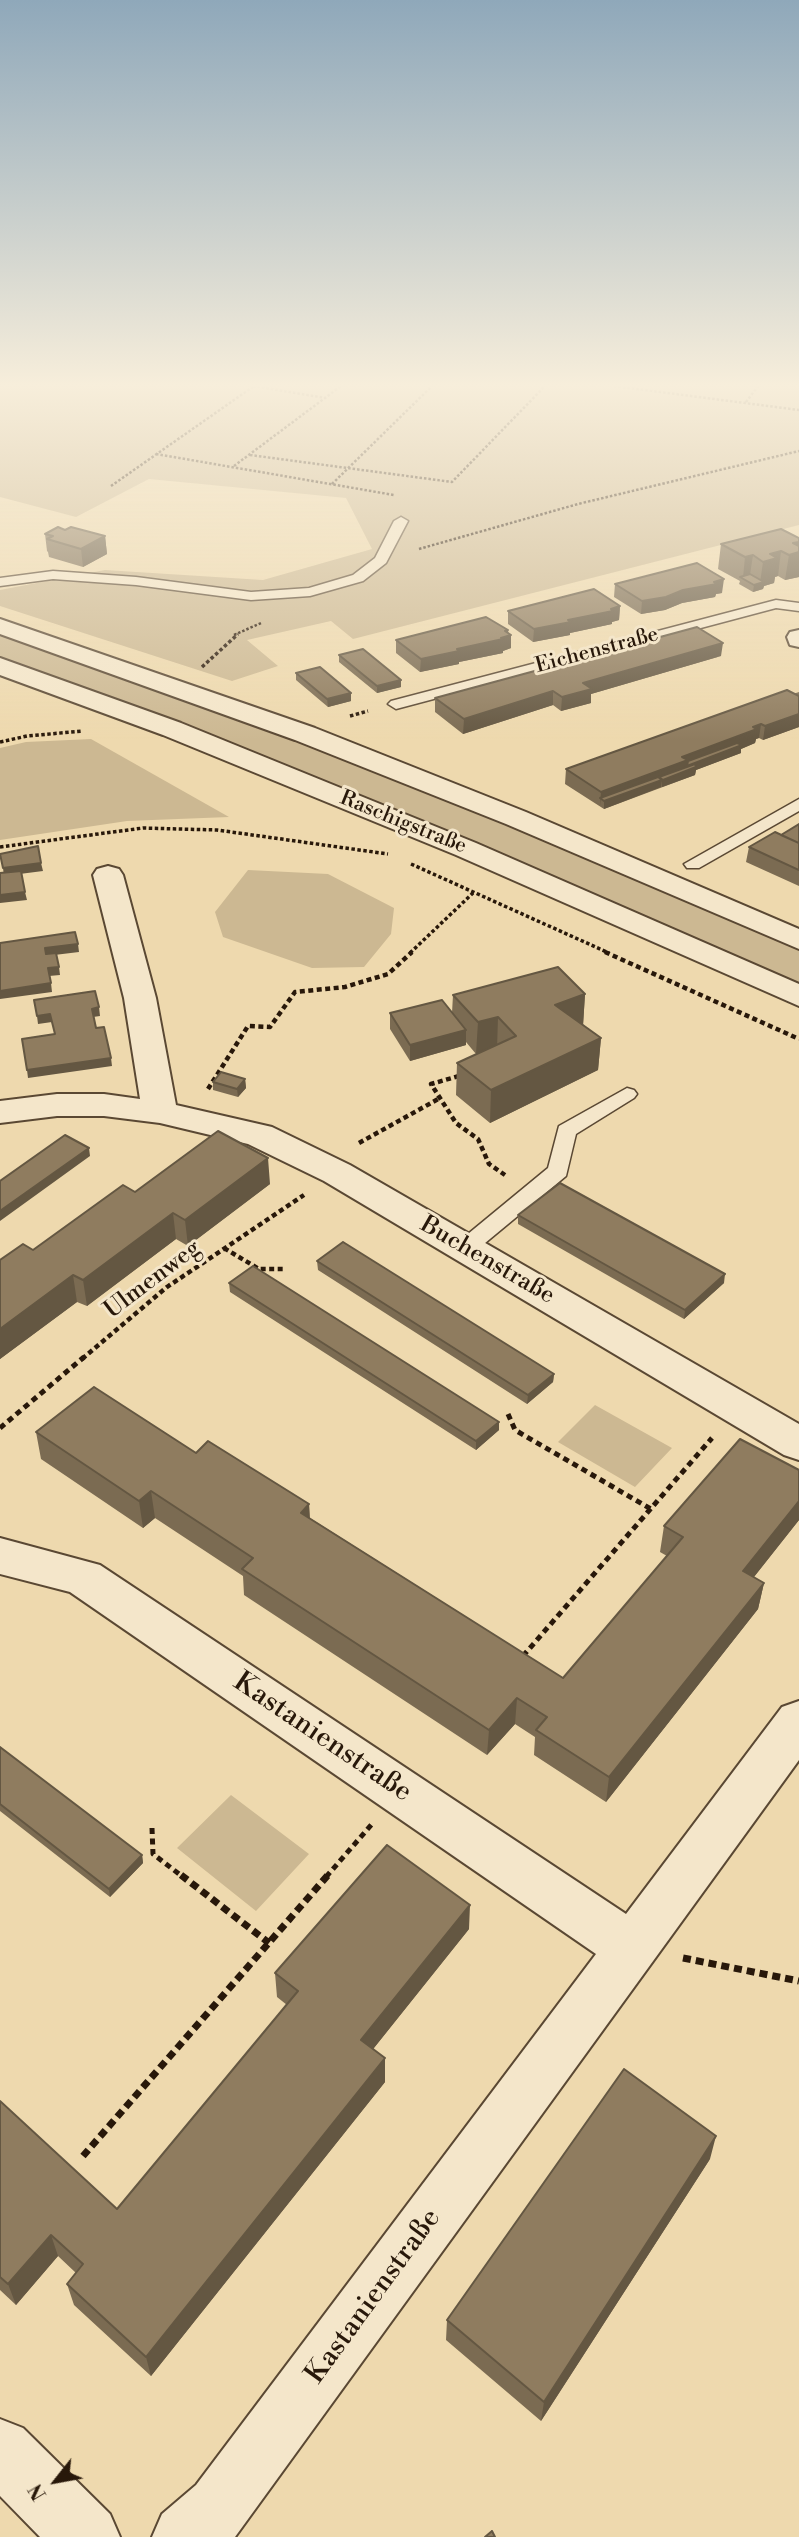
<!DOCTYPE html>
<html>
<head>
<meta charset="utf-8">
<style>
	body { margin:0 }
	#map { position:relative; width:799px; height:2537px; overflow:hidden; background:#eed9ae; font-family:"Libre Bodoni",serif }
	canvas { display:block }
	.north { position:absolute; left:21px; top:2446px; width:70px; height:70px; -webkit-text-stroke:5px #f4e6ca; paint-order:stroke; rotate:239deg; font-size:19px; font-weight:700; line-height:28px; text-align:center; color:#28180a }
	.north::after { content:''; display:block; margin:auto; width:24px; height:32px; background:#28180a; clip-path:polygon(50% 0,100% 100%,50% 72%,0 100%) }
</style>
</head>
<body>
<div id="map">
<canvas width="799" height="2537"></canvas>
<div class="north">N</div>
</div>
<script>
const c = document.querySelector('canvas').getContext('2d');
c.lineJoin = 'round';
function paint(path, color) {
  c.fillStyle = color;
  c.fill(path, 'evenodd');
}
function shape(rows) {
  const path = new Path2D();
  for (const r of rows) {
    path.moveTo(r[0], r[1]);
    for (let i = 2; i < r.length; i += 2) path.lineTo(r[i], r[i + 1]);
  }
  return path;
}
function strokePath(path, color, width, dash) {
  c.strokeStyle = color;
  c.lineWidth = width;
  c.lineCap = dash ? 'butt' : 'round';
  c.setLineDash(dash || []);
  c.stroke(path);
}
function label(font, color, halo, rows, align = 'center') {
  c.font = font + ' "Libre Bodoni",serif';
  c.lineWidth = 6;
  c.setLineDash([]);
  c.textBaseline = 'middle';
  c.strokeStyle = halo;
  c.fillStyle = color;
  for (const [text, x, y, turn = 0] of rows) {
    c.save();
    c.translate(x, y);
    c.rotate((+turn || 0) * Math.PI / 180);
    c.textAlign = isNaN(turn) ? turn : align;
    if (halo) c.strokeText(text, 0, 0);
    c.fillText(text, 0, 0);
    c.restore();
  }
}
const green = shape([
	[0,386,799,386,799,525,353,639,331,621,247,640,278,666,232,681,0,606,0,590,105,570,263,580,372,549,346,498,149,479,76,517,0,497],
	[0,626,222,703,799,940,799,996,0,666],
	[91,739,229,817,127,821,0,840,0,748,26,742],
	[248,870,328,874,394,908,391,934,364,967,312,968,223,937,215,912],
	[595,1405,672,1448,635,1487,558,1442],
	[231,1795,309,1854,256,1911,177,1848]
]);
const pathFar4 = shape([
	[253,386,326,398],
	[614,386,799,410],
	[746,402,758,386],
	[156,454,394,495],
	[250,455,452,482,545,386],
	[234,466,341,386],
	[332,484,432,386],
	[111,486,254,386],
	[419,549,578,504,799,451],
	[234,635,261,623]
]);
const pathFar3 = shape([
	[202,667,238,634],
	[350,716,368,711],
	[0,742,27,736,83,731],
	[0,847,143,828,217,830,388,854],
	[411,864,609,953],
	[410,953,473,893]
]);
const pathFar2 = shape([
	[605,952,799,1039],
	[459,1076,431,1084,456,1123,478,1139,489,1164,505,1175],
	[208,1089,248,1026,270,1027,295,992,345,987,388,974,412,952],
	[359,1143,440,1098],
	[224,1248,259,1269,283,1269],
	[82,1359,167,1287,304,1195]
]);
const pathFar1 = shape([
	[508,1414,515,1430,651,1509],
	[0,1428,84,1357],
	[523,1656,712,1438],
	[152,1828,153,1854,183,1877],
	[326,1877,372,1824]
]);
const path = shape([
	[181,1875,269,1943],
	[683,1958,799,1981],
	[83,2156,328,1875]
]);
const service = shape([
	[401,517,408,521,386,563,363,581,310,596,251,600,136,585,53,579,0,586,0,578,53,571,136,577,251,592,309,588,353,575,375,558,394,521,401,517],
	[776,600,799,603,799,611,776,608,396,709,388,704,391,701,776,600],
	[799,799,799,811,699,868,687,868,684,864,799,799],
	[627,1088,634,1090,637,1094,634,1098,576,1134,566,1176,473,1253,465,1256,457,1253,454,1248,457,1243,548,1168,559,1126,627,1088]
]);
const minor = shape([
	[799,630,799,647,790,645,787,637,790,632,799,630],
	[108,866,119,869,123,875,156,998,176,1105,272,1127,350,1165,799,1424,799,1460,784,1455,324,1181,248,1144,160,1123,104,1116,57,1116,0,1123,0,1101,57,1094,104,1094,140,1099,124,998,93,875,97,869,108,866],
	[0,1538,100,1565,626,1914,782,1707,799,1701,799,1760,235,2537,152,2537,162,2514,196,2485,596,1954,70,1592,0,1574,0,1538],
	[0,2419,23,2428,110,2514,120,2537,40,2537,0,2496,0,2419]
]);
const tertiary = shape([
	[0,619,315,728,526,812,799,929,799,949,506,824,295,740,0,634,0,619],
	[0,658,181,723,476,843,799,984,799,1006,456,855,163,735,0,675,0,658]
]);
const wall = shape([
	[65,530,105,536,107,554,83,567,49,557,48,552,47,551,45,534],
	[799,538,799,577,785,580,778,576,775,577,774,583,764,586,763,589,753,592,739,584,740,581,718,569,721,544],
	[615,584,722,593,716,594,715,597,682,603,665,610,641,614,614,597],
	[620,606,619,620,612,622,612,624,570,633,570,635,533,642,508,624,508,611],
	[508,630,511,648,503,651,503,653,459,662,459,664,420,672,396,653,396,640],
	[339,655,401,687,377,693,339,662],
	[721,656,591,694,591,703,561,711,553,705,463,734,435,712,435,698],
	[296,673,351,693,351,701,328,707,296,680],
	[799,692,799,727,763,740,759,738,756,739,755,743,741,749,741,753,696,770,695,775,604,809,565,784,566,769],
	[799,824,799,886,746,862,749,847,781,835],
	[585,994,583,1025,601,1038,598,1070,490,1123,456,1095,457,1063,476,1054,466,1042,466,1045,410,1061,390,1029,390,1013,452,1013,453,995],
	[245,1079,246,1088,238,1097,213,1090,213,1082],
	[270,1184,188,1246,176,1239,87,1306,77,1302,0,1359,0,1260,33,1250,135,1192],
	[518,1215,724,1283,684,1319,518,1224],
	[317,1261,554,1374,553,1382,527,1404,318,1270],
	[229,1283,499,1422,499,1430,476,1450,230,1292],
	[36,1432,196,1453,309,1504,310,1518,563,1678,667,1556,660,1552,664,1526,799,1470,799,1520,754,1577,764,1583,758,1609,606,1802,534,1755,535,1737,515,1724,487,1755,244,1595,243,1576,155,1518,143,1528,41,1459],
	[0,1747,142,1855,143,1863,110,1897,0,1811],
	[469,1929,373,2049,385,2082,151,2376,74,2305,67,2284,76,2273,58,2256,16,2305,0,2290,0,2101,117,2209,287,2005,277,1997,275,1973],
	[710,2159,541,2421,446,2340,447,2320]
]);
const shadedWall = shape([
	[105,536,107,554,83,567,81,549],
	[799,542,799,577,785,580,789,555,793,543],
	[781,551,778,576,775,577,774,583,764,586,763,589,753,592,754,585,760,583,763,562,770,554],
	[753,555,749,581,743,578,745,557],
	[724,579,722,593,716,594,715,597,682,603,665,610,641,614,642,601],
	[620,606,619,620,612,622,612,624,570,633,570,635,533,642,534,629],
	[508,630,508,636,511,635,511,648,503,651,503,653,459,662,459,664,420,672,421,659,457,649],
	[723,643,721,656,591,694,591,703,561,711,562,697,583,683],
	[401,680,401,687,377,693,377,686],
	[553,691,553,705,463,734,464,719],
	[351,693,351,701,328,707,327,699],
	[799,714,799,727,763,740,765,726],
	[761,724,759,738,756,739,755,743,741,749,741,753,696,770,695,775,662,787,662,780,661,787,604,809,604,801,600,798,600,806,601,792],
	[41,863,43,871,4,876,3,868],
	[25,892,27,900,0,903,0,895],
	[78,944,79,952,46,956,45,948],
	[59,967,60,975,49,976,48,968],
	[51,983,52,992,0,999,0,991],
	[585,994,583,1026,555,1005],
	[99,1007,100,1016,93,1017,92,1009],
	[50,1014,52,1022,38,1024,37,1016],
	[498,1017,497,1049,476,1054,478,1022],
	[466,1030,466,1045,410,1061,410,1045],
	[601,1038,598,1070,490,1123,491,1090],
	[111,1058,112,1066,28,1078,27,1070],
	[245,1079,246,1088,238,1097,237,1089],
	[89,1148,90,1156,0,1221,0,1211],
	[268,1158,270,1184,188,1246,185,1220],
	[173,1213,176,1239,87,1306,83,1280],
	[725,1274,724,1283,684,1319,685,1310],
	[73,1275,77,1302,0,1359,0,1329],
	[554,1374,553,1382,527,1404,528,1395],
	[499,1422,499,1430,476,1450,476,1441],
	[151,1491,155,1518,143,1528,139,1501],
	[799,1501,799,1520,738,1597,743,1571],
	[309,1504,310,1530,301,1513],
	[764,1583,758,1609,606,1802,609,1777],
	[517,1698,515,1724,487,1755,489,1730],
	[142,1855,143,1863,110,1897,109,1889],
	[470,1905,469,1929,362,2063,361,2040],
	[385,2058,385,2082,151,2376,146,2357],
	[716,2136,710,2159,541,2421,544,2402],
	[51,2235,58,2256,16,2305,8,2284]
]);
const building = shape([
	[58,527,65,530,71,527,105,536,81,549,47,539,53,536,45,534,58,527],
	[781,529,799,538,799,542,793,543,799,546,799,552,789,555,781,551,770,554,777,558,763,562,753,555,745,557,721,544,781,529],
	[697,563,724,579,714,582,717,584,683,590,666,597,642,601,615,584,697,563],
	[750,574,764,582,754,585,740,577,750,574],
	[594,589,620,606,611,609,613,611,568,620,571,622,534,629,508,611,594,589],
	[486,617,508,630,505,631,511,635,501,638,503,639,457,649,459,651,421,659,396,640,486,617],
	[697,627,723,643,583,683,592,689,562,697,553,691,464,719,435,698,697,627],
	[363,649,401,680,377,686,339,655,363,649],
	[320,667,351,693,327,699,296,673,320,667],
	[787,690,799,696,799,714,765,726,761,724,753,727,757,729,682,757,688,760,601,792,566,769,787,690],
	[737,743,742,745,687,766,688,761,737,743],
	[695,764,696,767,663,780,659,777,695,764],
	[658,777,662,780,604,801,600,798,658,777],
	[799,824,799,843,781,835,799,824],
	[775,832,799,843,799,870,749,847,775,832],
	[38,846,41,863,3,868,0,854,38,846],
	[21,871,25,892,0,895,0,873,21,871],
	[75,932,78,944,45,948,46,954,56,953,59,967,48,968,51,983,0,991,0,943,75,932],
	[558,967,585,994,555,1005,601,1038,491,1090,457,1063,516,1036,498,1017,478,1022,453,995,558,967],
	[95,991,99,1007,92,1009,96,1028,104,1027,111,1058,27,1070,22,1039,55,1034,50,1014,37,1016,34,1000,95,991],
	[442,1000,466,1030,410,1045,390,1013,442,1000],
	[221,1072,245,1079,237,1089,213,1082,221,1072],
	[218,1131,268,1158,185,1220,173,1213,83,1280,73,1275,0,1329,0,1260,23,1244,33,1250,123,1185,135,1192,218,1131],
	[65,1135,89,1148,0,1211,0,1181,65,1135],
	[560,1183,725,1274,685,1310,518,1215,560,1183],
	[343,1242,554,1374,528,1395,317,1261,343,1242],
	[253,1266,499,1422,476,1441,229,1283,253,1266],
	[94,1387,196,1453,208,1441,309,1504,301,1513,563,1678,683,1537,664,1526,740,1439,799,1470,799,1501,743,1571,764,1583,609,1777,536,1730,547,1717,517,1698,489,1730,242,1569,253,1558,151,1491,139,1501,36,1432,94,1387],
	[0,1747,142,1855,109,1889,0,1804,0,1747],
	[387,1845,470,1905,361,2040,385,2058,146,2357,67,2284,83,2264,51,2235,8,2284,0,2277,0,2101,117,2209,298,1991,275,1973,387,1845],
	[624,2069,716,2136,544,2402,447,2320,624,2069],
	[492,2531,495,2537,485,2537,492,2531]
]);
const farStreetnames = [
	["Eichenstraße",597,651,-15],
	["Raschigstraße",403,823,22]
];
const streetNames = [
	["Buchenstraße",487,1261,30],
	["Ulmenweg",153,1280,-37]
];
const nearStreetnames = [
	["Kastanienstraße",322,1738,34],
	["Kastanienstraße",374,2297,-54]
];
paint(green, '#ccb892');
strokePath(service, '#5a4833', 3);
strokePath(minor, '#5a4833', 4);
strokePath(tertiary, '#5a4833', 4);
strokePath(pathFar4, '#28180a', 2.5, [2.5, 2]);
strokePath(pathFar3, '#28180a', 3.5, [3.5, 2.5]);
strokePath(pathFar2, '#28180a', 4.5, [5, 3.5]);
strokePath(pathFar1, '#28180a', 5, [6, 4.5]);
strokePath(path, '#28180a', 7, [8, 5]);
paint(service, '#f4e6ca');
paint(minor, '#f4e6ca');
paint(tertiary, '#f4e6ca');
paint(wall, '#7b6b52');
paint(shadedWall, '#645742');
paint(building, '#8f7c5f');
strokePath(building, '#645742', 2);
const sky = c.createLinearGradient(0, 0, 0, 741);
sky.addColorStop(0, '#8fa8ba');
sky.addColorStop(0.52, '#f7eedb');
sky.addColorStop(1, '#f7eedb00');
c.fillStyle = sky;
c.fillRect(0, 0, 799, 741);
label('21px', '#28180a', '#f4e6ca', farStreetnames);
label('24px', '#28180a', '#f4e6ca', streetNames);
label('28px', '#28180a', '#f4e6ca', nearStreetnames);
</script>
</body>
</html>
